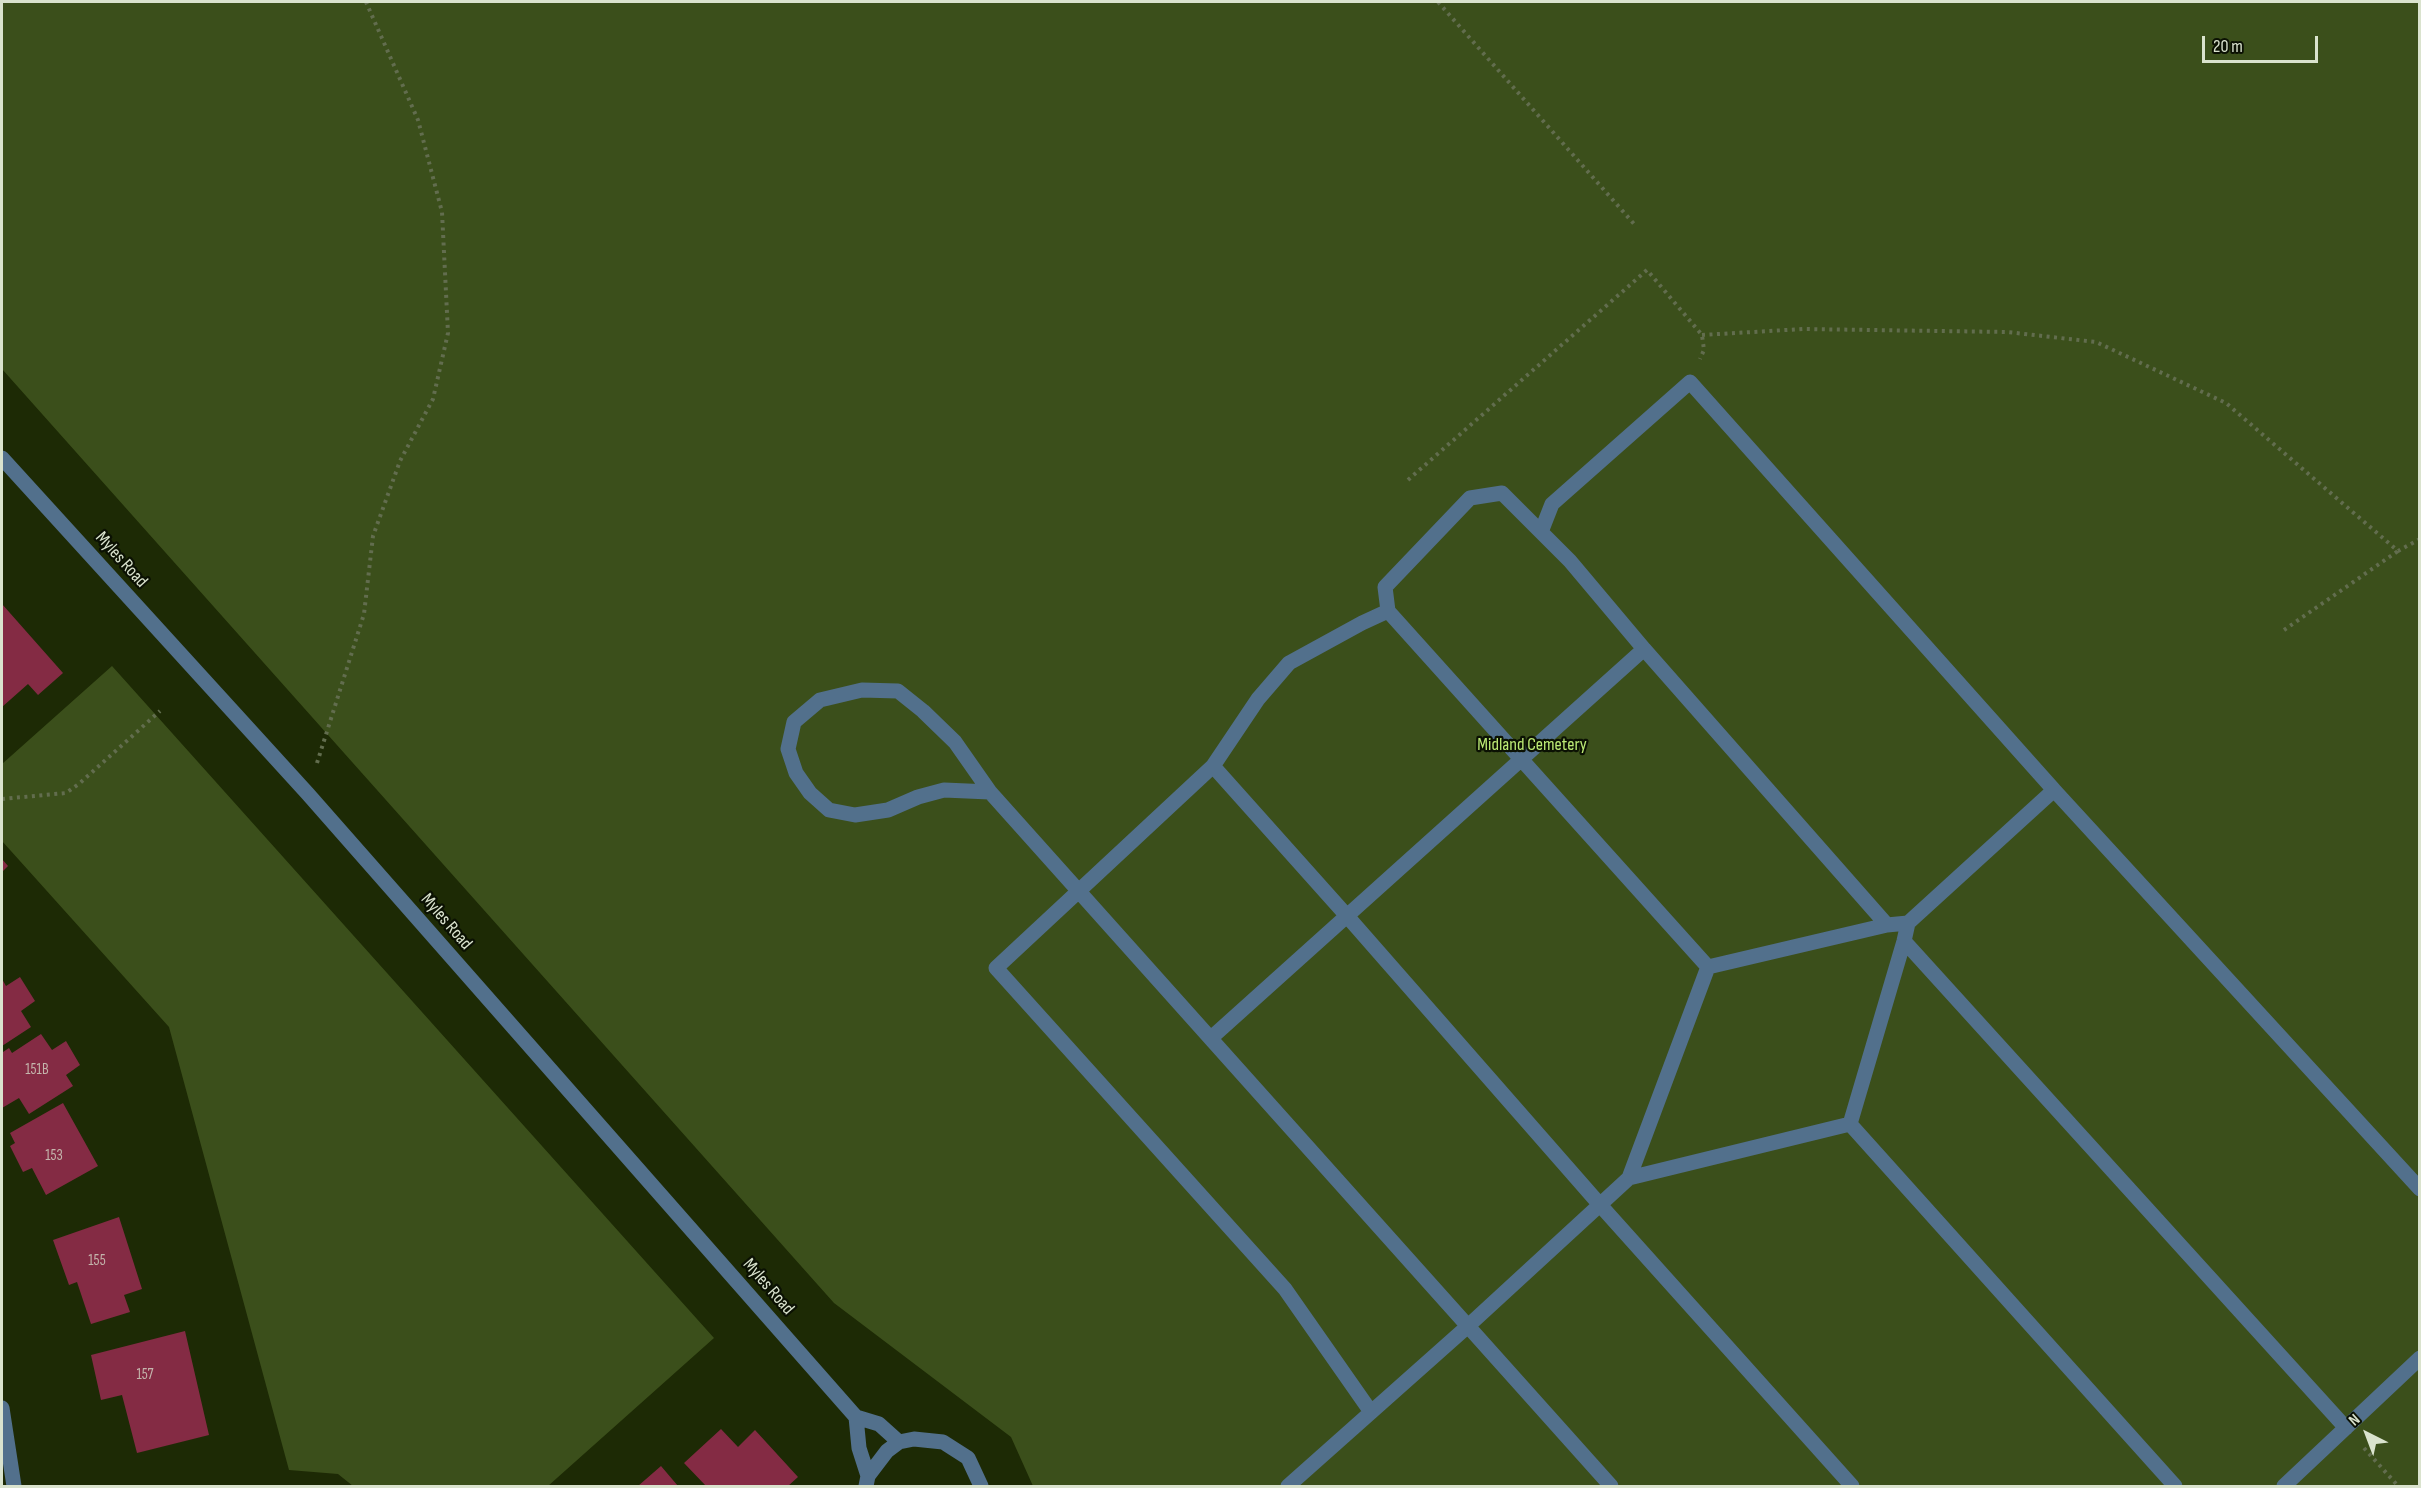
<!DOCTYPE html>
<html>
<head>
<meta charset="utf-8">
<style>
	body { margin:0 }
	#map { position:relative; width:2421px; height:1488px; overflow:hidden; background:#1d2a05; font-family:"Sofia Sans Condensed",sans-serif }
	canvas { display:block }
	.frame { position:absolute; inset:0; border:3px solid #dae3ce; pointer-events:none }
	.north { position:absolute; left:2337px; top:1404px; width:60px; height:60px; -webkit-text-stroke:4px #0b1103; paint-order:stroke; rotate:318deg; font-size:16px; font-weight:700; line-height:24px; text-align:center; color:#dae3ce }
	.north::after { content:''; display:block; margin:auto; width:21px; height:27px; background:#dae3ce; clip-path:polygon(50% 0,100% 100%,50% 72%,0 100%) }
	.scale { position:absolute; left:2202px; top:36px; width:116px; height:27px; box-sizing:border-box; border:3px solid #dae3ce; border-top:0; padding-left:8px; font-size:18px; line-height:21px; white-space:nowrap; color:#dae3ce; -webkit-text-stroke:4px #0b1103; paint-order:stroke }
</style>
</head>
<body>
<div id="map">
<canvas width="2421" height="1488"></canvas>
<div class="frame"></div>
<div class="north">N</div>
<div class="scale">20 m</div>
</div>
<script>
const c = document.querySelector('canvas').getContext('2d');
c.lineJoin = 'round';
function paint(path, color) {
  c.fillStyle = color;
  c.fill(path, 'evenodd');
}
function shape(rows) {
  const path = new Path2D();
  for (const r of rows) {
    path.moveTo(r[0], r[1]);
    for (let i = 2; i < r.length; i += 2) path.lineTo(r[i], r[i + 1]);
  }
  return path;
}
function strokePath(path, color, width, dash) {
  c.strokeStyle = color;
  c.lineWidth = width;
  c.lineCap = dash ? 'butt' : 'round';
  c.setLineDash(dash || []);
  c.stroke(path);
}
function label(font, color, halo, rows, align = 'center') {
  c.font = font + ' "Sofia Sans Condensed",sans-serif';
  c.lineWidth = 4.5;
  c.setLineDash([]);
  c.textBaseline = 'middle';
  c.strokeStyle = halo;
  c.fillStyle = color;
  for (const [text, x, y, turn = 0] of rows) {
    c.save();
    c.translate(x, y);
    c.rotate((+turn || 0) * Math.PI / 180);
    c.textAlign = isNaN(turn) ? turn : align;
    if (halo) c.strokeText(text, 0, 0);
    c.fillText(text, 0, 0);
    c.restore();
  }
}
const green = shape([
	[2,2,2419,2,2419,1486,1033,1486,1011,1437,834,1303,2,369],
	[112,666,714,1338,548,1486,353,1486,338,1474,289,1470,169,1027,2,841,2,764]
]);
const building = shape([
	[2,604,63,673,38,695,28,684,2,707],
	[2,859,8,866,2,872],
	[20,977,35,1001,21,1011,31,1027,2,1046,2,979,6,986],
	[41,1034,52,1050,66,1041,80,1065,66,1075,73,1086,29,1114,19,1098,2,1108,2,1049,3,1052,9,1048,12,1053],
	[63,1103,98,1166,46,1195,32,1168,23,1172,10,1146,15,1143,10,1133],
	[119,1217,142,1289,124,1295,130,1312,91,1324,77,1282,69,1285,53,1240],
	[185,1331,209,1435,137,1453,122,1395,101,1400,91,1355],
	[721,1429,738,1447,755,1430,798,1477,788,1486,706,1486,684,1463],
	[661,1466,678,1486,638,1486]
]);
const path = shape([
	[1438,2,1635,225],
	[1702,335,1803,329,2007,332,2096,342,2226,403,2398,551,2420,539],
	[1408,480,1647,270,1702,335,1704,350,1700,359],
	[2284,630,2398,551],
	[317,763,364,614,373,536,400,461,433,399,448,333,442,212,418,120,366,2],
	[2,799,66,793,80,783,160,711],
	[2364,1448,2398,1486]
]);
const minor = shape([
	[2,458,308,794,856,1417,879,1424,899,1442],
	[1541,532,1552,504,1690,382,2054,790,1908,923],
	[1388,611,1385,587,1470,498,1502,493,1570,561,1644,649],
	[1213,766,1347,916,1601,1206,1852,1486],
	[2054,790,2420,1189],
	[990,792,944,790,918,797,888,810,855,815,829,810,810,793,796,773,788,749,794,722,820,700,862,690,898,691,923,711,955,742,990,792,1611,1486],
	[1904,941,2346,1428],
	[1211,1038,1644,649,1887,925],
	[1850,1124,2175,1486],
	[2,1408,14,1486],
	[1371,1412,1285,1289,996,968,1213,766,1258,699,1289,663,1362,623,1388,611,1708,967],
	[856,1417,859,1448,868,1476],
	[866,1486,868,1476,887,1451,899,1442,914,1439,943,1442,968,1458,981,1486],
	[1288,1486,1468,1326,1629,1178,1708,967,1887,925,1908,923,1904,941,1850,1124,1629,1178],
	[2284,1486,2420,1358]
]);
const numberNames = [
	["151B",37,1070],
	["153",54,1156],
	["155",97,1261],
	["157",145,1375]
];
const streetNames = [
	["Myles Road",121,560,48],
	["Myles Road",446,922,49],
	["Myles Road",768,1287,49]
];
const parkNames = [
	["Midland Cemetery",1532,745]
];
paint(green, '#3b4f1b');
paint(building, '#842b44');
strokePath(path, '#626d4e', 4, [3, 4.5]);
strokePath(minor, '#52708c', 15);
label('15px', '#c4b5ac', null, numberNames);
label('18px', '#dae3ce', '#0b1103', streetNames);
label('18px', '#bcea75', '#0b1103', parkNames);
</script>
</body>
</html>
